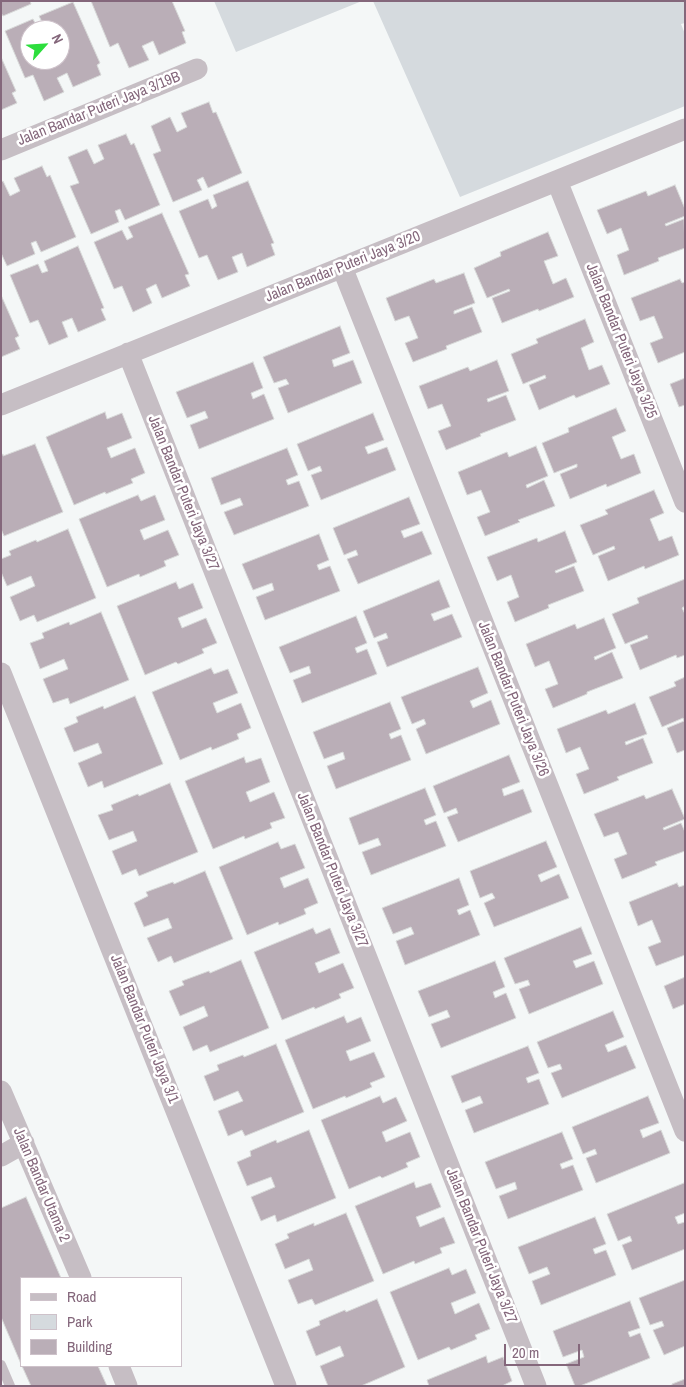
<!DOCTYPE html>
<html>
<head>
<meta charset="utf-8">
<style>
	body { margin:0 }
	#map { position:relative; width:686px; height:1387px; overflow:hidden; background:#f4f7f7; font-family:"Archivo Narrow",sans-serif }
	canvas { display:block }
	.frame { position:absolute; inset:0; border:2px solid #84677b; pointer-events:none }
	.legend { position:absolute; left:20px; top:1277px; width:162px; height:90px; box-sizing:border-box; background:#fff; border:1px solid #cec2ca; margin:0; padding:6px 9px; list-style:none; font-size:15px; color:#84677b }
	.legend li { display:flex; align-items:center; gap:10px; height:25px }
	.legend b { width:25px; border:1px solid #cec2ca }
	.north { position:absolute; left:20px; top:20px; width:50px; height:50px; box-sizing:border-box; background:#fff; border:1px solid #cec2ca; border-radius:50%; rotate:64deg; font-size:14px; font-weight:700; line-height:20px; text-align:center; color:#84677b }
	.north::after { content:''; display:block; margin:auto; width:18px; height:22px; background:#2dde3d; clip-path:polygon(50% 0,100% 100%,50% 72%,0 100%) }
	.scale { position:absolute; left:504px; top:1344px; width:76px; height:22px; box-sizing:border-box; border:2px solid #84677b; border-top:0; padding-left:6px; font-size:15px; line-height:18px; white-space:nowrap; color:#84677b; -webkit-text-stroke:4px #fff; paint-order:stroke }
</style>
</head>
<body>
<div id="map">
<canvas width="686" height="1387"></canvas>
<div class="frame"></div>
<ul class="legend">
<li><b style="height:6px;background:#c6bec4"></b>Road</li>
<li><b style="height:14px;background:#d5dade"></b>Park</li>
<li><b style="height:14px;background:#baaeb7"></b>Building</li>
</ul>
<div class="north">N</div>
<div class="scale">20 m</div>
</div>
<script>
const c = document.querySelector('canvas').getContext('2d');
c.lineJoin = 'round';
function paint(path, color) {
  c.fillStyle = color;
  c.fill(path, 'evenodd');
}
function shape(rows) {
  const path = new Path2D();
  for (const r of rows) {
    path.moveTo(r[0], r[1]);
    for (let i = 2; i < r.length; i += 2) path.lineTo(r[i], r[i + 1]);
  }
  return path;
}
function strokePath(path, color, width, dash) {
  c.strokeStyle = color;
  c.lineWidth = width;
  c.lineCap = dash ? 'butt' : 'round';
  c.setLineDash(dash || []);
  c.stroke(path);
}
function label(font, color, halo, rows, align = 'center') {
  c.font = font + ' "Archivo Narrow",sans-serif';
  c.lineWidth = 5;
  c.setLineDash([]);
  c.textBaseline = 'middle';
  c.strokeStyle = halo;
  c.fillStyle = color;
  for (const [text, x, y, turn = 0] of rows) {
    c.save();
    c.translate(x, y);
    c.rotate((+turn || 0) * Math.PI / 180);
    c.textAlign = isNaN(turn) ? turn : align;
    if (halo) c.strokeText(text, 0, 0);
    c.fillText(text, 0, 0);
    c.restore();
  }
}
const green = shape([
	[214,1,362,1,236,52],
	[373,1,685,1,685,23,681,24,685,34,685,106,460,197]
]);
const building = shape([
	[1,1,30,1,31,4,3,16,1,13,1,1],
	[91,1,172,1,185,31,182,32,186,43,159,55,153,41,142,46,149,60,129,68,118,43,110,47,91,1],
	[73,2,100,63,97,65,101,75,73,87,67,73,57,78,64,92,44,101,33,75,25,78,5,31,33,19,38,29,44,26,39,16,73,2],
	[30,30,60,30,60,60,30,60,30,30],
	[1,57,16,91,12,93,17,103,1,110,1,57],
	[209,102,213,113,216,112,242,173,208,188,203,177,197,180,202,190,173,202,153,154,161,151,151,126,170,117,177,132,187,127,181,113,209,102],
	[126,134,131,145,134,143,160,205,125,220,120,209,115,211,119,222,91,234,70,186,79,183,68,157,87,149,94,164,104,159,98,145,126,134],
	[42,166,47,177,50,175,76,237,41,252,36,241,31,243,35,254,7,266,1,253,1,182,3,181,10,196,20,191,14,178,42,166],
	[248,181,274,243,271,244,275,255,247,267,242,253,232,257,238,272,218,280,207,255,199,258,179,211,208,199,212,209,217,206,213,195,248,181],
	[675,185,685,209,685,216,665,224,666,226,684,219,685,248,658,258,659,261,624,275,617,255,629,250,621,228,607,234,597,210,646,191,648,196,675,185],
	[162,213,189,274,185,275,190,286,162,298,156,284,146,289,152,303,133,312,122,286,114,289,94,242,122,230,127,240,133,237,128,227,162,213],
	[548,232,558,256,544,261,553,284,566,278,574,297,539,311,538,309,502,323,492,298,510,291,509,289,487,298,474,268,501,256,500,252,548,232],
	[78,246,104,308,101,309,106,320,78,332,72,318,62,322,68,337,49,345,38,320,30,323,10,275,38,264,42,273,48,271,44,261,78,246],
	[464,273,475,303,454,311,454,314,472,307,482,332,446,346,447,349,413,362,405,343,418,338,409,316,395,321,386,298,434,279,436,283,464,273],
	[680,279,682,283,685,282,685,352,658,363,650,343,663,338,654,316,640,321,631,298,680,279],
	[1,295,19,336,15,338,20,349,1,357,1,295],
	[585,319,594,342,581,348,589,370,602,365,610,384,576,398,574,395,539,410,529,385,546,378,545,375,523,384,511,354,538,343,536,339,585,319],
	[340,326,350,353,332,360,334,367,353,360,362,383,288,413,278,388,289,384,286,379,274,383,263,357,340,326],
	[497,360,509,391,487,399,488,402,506,395,516,420,480,434,481,436,446,450,438,431,451,426,442,404,428,409,419,386,468,367,470,371,497,360],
	[253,362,263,388,251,393,253,399,264,394,274,419,199,449,190,425,208,418,205,411,187,418,176,392,253,362],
	[685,378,685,405,679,407,670,384,685,378],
	[616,408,626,431,612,437,621,459,634,454,641,473,607,487,606,484,570,499,560,474,577,467,577,464,554,473,542,443,569,432,568,428,616,408],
	[105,412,107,419,122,413,132,438,107,448,111,458,135,448,145,473,131,479,133,483,106,494,105,492,74,505,46,437,105,412],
	[373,413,384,440,365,447,368,454,387,447,396,470,321,500,311,475,322,471,320,466,308,471,297,444,373,413],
	[35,444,63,512,4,536,1,529,1,455,3,454,3,456,35,444],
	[536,446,548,476,526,485,527,488,544,480,555,506,518,520,520,522,485,536,477,517,490,512,481,490,467,495,458,472,507,452,509,457,536,446],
	[287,448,298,475,286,480,288,485,299,481,309,506,234,535,224,512,243,505,240,498,221,505,211,478,287,448],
	[654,490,664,513,650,519,659,541,672,536,679,555,645,569,644,566,608,581,598,556,615,549,614,546,593,555,580,525,608,514,605,510,654,490],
	[138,495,141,501,155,495,165,520,140,530,144,540,168,530,179,555,164,561,166,566,140,577,139,574,107,587,79,519,138,495],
	[409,497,420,524,401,531,404,538,422,531,432,554,358,584,347,559,358,555,356,550,344,555,333,528,409,497],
	[68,529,96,598,37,622,34,615,20,621,10,597,35,586,31,576,7,586,1,572,1,559,11,555,9,551,36,540,37,542,68,529],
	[565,531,577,562,555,571,556,573,574,566,584,591,548,605,549,608,515,622,507,602,519,597,511,575,497,581,487,557,537,538,538,542,565,531],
	[319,534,329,560,317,565,319,570,330,566,340,591,265,620,256,597,274,590,272,583,253,590,242,564,319,534],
	[685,579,685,606,682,608,685,614,685,655,677,658,676,655,640,670,630,645,648,638,647,635,625,644,612,614,639,603,637,598,685,579],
	[439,580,450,607,431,614,434,621,452,614,462,637,387,667,377,642,388,638,386,633,374,638,363,611,439,580],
	[176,582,179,589,193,583,203,608,178,618,182,628,206,618,217,643,202,649,204,653,178,664,176,662,145,675,117,606,176,582],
	[101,612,129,680,70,704,68,698,53,703,43,679,68,669,64,659,40,669,30,643,44,638,42,633,69,622,70,625,101,612],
	[356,616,367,643,355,648,357,653,367,649,377,674,302,703,293,680,311,673,309,666,290,673,279,647,356,616],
	[604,618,616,648,594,657,595,660,612,652,623,678,587,692,587,694,553,708,545,689,558,684,549,661,535,667,526,644,575,624,577,629,604,618],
	[478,667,488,693,470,701,473,708,491,700,500,724,426,754,416,729,426,724,424,719,412,724,401,697,478,667],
	[211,668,214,674,228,669,238,693,213,703,217,713,241,703,251,728,237,734,239,739,212,750,211,747,180,760,152,692,211,668],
	[685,677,685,750,677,753,667,728,684,721,683,718,662,727,649,697,676,686,674,682,685,677],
	[135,696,163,764,104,788,102,781,88,787,78,763,102,753,98,743,74,752,64,728,78,722,76,717,103,706,104,709,135,696],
	[390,702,401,729,389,734,391,739,401,735,411,760,336,789,327,766,345,759,343,752,324,759,313,732,390,702],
	[635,703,647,734,625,742,626,745,643,738,653,763,617,777,619,780,584,794,576,774,589,769,580,747,566,753,557,729,606,710,608,714,635,703],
	[509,755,520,782,502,789,504,796,523,789,532,812,458,842,447,817,458,813,456,808,444,813,433,786,509,755],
	[244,757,246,763,261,758,270,782,246,792,250,802,274,792,285,818,270,823,272,828,245,839,244,836,213,849,185,781,244,757],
	[170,783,198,852,139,876,136,869,122,875,112,851,137,841,133,831,109,840,98,815,113,810,111,805,138,794,139,796,170,783],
	[425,788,436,815,424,820,426,825,436,821,446,846,371,875,362,852,381,845,378,838,359,845,349,818,425,788],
	[672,789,685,819,663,828,664,830,681,823,685,832,685,851,655,862,657,865,622,879,614,859,627,854,618,832,604,837,594,814,644,795,646,799,672,789],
	[546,841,557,867,538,875,541,882,559,874,569,898,494,927,484,903,495,898,492,893,480,898,470,871,546,841],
	[278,842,281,849,295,844,305,868,280,878,284,888,308,878,318,903,304,909,306,914,279,925,278,922,247,935,219,867,278,842],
	[205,871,233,939,174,963,171,956,158,962,147,938,172,928,168,918,144,927,134,903,148,896,146,892,173,882,174,884,205,871],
	[459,878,469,905,457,910,459,915,470,910,480,935,405,965,396,941,414,934,411,927,393,934,382,908,459,878],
	[677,883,679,887,685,885,685,955,656,966,648,947,661,942,652,920,638,926,629,902,677,883],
	[581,927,592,954,573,961,576,968,594,961,603,984,529,1014,519,989,530,985,528,980,515,984,504,958,581,927],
	[313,928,316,934,330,928,340,953,315,963,319,973,343,963,354,988,339,994,341,998,315,1009,314,1007,282,1020,254,952,313,928],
	[241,960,269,1028,210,1052,207,1045,193,1051,183,1027,208,1016,204,1006,180,1016,169,991,184,985,182,981,209,971,210,973,241,960],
	[495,961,505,987,493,992,495,998,506,993,516,1018,441,1048,431,1024,450,1017,447,1010,429,1017,418,991,495,961],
	[685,977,685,1004,673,1009,664,986,685,977],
	[613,1011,624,1037,605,1045,608,1052,626,1045,636,1068,562,1098,551,1073,562,1069,560,1064,548,1068,537,1042,613,1011],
	[344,1016,347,1023,361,1017,371,1041,346,1051,350,1061,374,1052,385,1077,370,1083,372,1087,346,1098,345,1096,313,1109,285,1040,344,1016],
	[276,1044,304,1112,245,1136,242,1130,228,1136,218,1111,243,1101,238,1091,214,1101,204,1076,219,1070,217,1065,243,1055,244,1057,276,1044],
	[528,1046,539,1073,526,1078,528,1083,539,1079,549,1104,474,1133,465,1110,483,1103,480,1096,462,1103,451,1076,528,1046],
	[380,1096,383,1103,396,1097,407,1121,382,1132,386,1142,410,1132,420,1157,406,1163,408,1167,382,1178,380,1176,349,1189,321,1120,380,1096],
	[648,1096,659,1123,640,1130,643,1138,661,1130,670,1153,596,1183,586,1158,597,1154,595,1149,583,1154,572,1127,648,1096],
	[309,1130,336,1198,277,1222,275,1215,261,1221,251,1197,275,1187,271,1177,247,1186,237,1162,251,1156,250,1151,276,1140,277,1143,309,1130],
	[562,1132,573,1159,560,1164,562,1169,573,1165,583,1190,508,1219,499,1196,517,1189,515,1182,496,1189,485,1162,562,1132],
	[414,1182,416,1188,431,1183,441,1207,416,1217,420,1227,444,1217,455,1243,440,1248,442,1253,415,1264,414,1261,383,1274,355,1206,414,1182],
	[684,1183,685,1186,685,1213,675,1217,678,1224,685,1222,685,1249,632,1270,622,1245,632,1241,630,1236,618,1241,607,1214,684,1183],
	[26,1197,61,1278,21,1278,21,1364,1,1317,1,1208,26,1197],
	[346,1213,374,1281,315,1305,312,1299,298,1304,288,1280,313,1270,309,1259,285,1269,275,1244,289,1238,287,1234,314,1223,314,1226,346,1213],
	[595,1217,606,1244,593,1249,595,1254,606,1250,616,1275,541,1305,532,1281,550,1274,547,1267,529,1274,518,1247,595,1217],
	[449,1268,452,1275,466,1269,476,1293,451,1303,455,1314,479,1303,490,1329,475,1335,477,1339,451,1350,449,1347,418,1360,390,1292,449,1268],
	[685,1280,685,1346,664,1355,653,1330,664,1326,662,1321,650,1325,639,1298,685,1280],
	[377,1299,405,1367,361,1386,328,1386,320,1366,344,1356,340,1346,316,1356,306,1331,320,1325,319,1321,345,1310,346,1312,377,1299],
	[630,1301,640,1328,628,1332,630,1337,640,1333,650,1358,580,1386,575,1386,566,1364,584,1357,582,1350,563,1357,553,1331,630,1301],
	[486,1356,488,1363,503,1357,512,1381,502,1386,429,1386,427,1380,486,1356],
	[22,1366,98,1366,107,1386,31,1386,22,1366],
	[685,1379,685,1386,672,1386,672,1384,685,1379]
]);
const service = shape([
	[1,1365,10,1386]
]);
const minor = shape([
	[1,150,197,69],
	[557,181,685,502],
	[342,267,685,1131],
	[128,353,536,1386],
	[1,405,685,129],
	[1,673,286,1386],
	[1,1091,81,1278],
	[1,1156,24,1143],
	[119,1366,127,1386]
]);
const streetNames = [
	["Jalan Bandar Puteri Jaya 3/19B",99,109,-22],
	["Jalan Bandar Puteri Jaya 3/20",343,267,-22],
	["Jalan Bandar Puteri Jaya 3/25",621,341,68],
	["Jalan Bandar Puteri Jaya 3/27",183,493,68],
	["Jalan Bandar Puteri Jaya 3/26",513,699,68],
	["Jalan Bandar Puteri Jaya 3/27",332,870,68],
	["Jalan Bandar Puteri Jaya 3/1",144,1029,68],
	["Jalan Bandar Utama 2",41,1185,67],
	["Jalan Bandar Puteri Jaya 3/27",481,1246,68]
];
paint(green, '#d5dade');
paint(building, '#baaeb7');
strokePath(building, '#d7d9d8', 1);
strokePath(service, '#c6bec4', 10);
strokePath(minor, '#c6bec4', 21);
label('15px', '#84677b', '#fff', streetNames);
</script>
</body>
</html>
